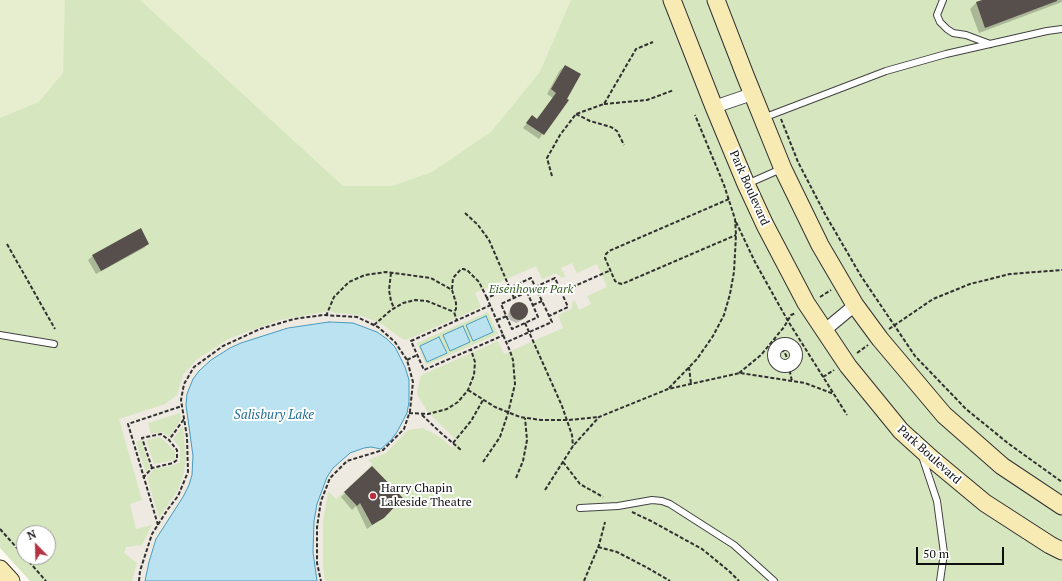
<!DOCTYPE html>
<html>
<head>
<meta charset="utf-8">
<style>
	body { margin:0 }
	#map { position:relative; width:1062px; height:581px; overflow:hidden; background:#fefaf2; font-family:"PT Serif",serif }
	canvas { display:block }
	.north { position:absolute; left:16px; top:525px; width:40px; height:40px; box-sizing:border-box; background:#fff; border:1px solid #9f9f9f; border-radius:50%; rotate:337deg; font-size:11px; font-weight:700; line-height:16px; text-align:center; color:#0f0f0f }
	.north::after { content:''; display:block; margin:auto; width:14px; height:18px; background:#b33345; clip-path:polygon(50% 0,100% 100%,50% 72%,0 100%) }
	.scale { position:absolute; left:916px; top:547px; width:88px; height:18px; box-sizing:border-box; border:2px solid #0f0f0f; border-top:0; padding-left:5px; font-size:12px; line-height:14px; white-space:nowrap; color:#0f0f0f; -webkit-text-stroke:3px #fff; paint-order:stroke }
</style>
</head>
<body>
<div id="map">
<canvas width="1062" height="581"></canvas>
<div class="north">N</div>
<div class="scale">50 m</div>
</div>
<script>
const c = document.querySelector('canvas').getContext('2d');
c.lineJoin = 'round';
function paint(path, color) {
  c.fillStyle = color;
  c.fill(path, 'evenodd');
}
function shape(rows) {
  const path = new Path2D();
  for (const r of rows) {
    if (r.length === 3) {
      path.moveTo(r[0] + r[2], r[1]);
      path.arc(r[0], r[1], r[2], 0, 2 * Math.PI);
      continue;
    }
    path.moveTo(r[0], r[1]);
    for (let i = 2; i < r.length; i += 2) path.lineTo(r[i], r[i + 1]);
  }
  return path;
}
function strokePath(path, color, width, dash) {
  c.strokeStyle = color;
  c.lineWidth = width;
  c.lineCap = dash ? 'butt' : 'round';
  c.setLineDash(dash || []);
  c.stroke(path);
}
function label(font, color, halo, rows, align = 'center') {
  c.font = font + ' "PT Serif",serif';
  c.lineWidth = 4;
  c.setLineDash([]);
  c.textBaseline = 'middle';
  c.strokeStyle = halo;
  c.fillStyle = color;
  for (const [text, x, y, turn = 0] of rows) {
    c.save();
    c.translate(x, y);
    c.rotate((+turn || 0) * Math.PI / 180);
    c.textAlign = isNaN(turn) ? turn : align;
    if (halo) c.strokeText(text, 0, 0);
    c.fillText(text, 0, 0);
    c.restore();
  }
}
const green = shape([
	[0,0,1062,0,1062,581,30,581,0,548],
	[24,533,48,533,48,557,24,557]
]);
const pitch = shape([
	[0,0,65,0,63,73,39,102,0,118],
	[140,0,571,0,540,72,491,132,432,172,392,186,343,186]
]);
const plaza = shape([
	[572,263,577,273,597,264,607,287,587,296,591,304,579,310,575,301,572,302,572,309,558,315,563,328,504,354,498,341,422,375,420,378,417,394,427,411,457,441,452,447,438,436,423,428,408,430,386,453,368,460,373,464,336,499,328,491,323,522,323,566,325,581,317,581,313,552,314,521,317,504,322,488,333,468,350,453,364,448,377,448,397,432,407,413,409,402,409,380,405,367,395,347,387,339,377,332,353,323,329,322,288,328,257,337,230,348,199,371,189,387,187,394,186,405,193,456,192,475,189,485,183,497,167,521,149,562,145,581,132,581,137,563,124,553,126,547,142,545,152,525,136,529,130,504,142,500,119,419,165,404,177,395,183,375,196,360,230,338,280,320,324,312,331,311,335,313,349,314,362,316,382,324,401,338,406,340,481,307,475,293,536,266,542,279,556,273,562,278,565,276,561,268],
	[520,302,526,304,529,311,526,317,519,320,513,318,510,311,513,305],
	[488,312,498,334,426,365,417,343],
	[180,413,181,419,169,437,163,432,151,434,148,423],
	[183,426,186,458,184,472,178,490,159,518,147,478,154,469,174,465,180,462,180,448,173,439],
	[160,437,175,451,175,459,170,461,154,464,146,440],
	[141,440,150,467,146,473,136,442]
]);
const water = shape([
	[486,316,493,332,473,341,466,325,486,316],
	[329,322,353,323,377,332,387,339,395,347,405,367,409,380,409,402,407,413,397,432,391,440,381,449,371,447,364,448,350,453,333,468,327,477,317,504,314,521,313,552,317,581,145,581,149,562,156,539,183,497,189,485,192,475,193,456,186,405,187,394,193,379,199,371,211,360,230,348,241,343,288,328,329,322],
	[463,326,470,342,450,351,443,335,463,326],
	[439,337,447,353,427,362,420,346,439,337]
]);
const shadow = shape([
	[985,0,1062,0,1062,2,979,33,970,9,976,3],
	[565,66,566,99,568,100,539,139,523,128,532,117,536,120,553,98,547,94,560,70],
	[148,244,144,248,96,274,88,260,93,256],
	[520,303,525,305,528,311,522,320,516,323,510,320,508,315,510,309,513,306],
	[372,468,384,517,367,529,356,506,352,510,341,497]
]);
const building = shape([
	[982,0,1057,0,1057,1,985,28,976,2],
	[565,65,581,74,567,99,569,100,544,135,526,123,532,115,537,119,556,93,551,89],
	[141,228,149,244,101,271,92,255],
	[519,311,9],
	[372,466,403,498,384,518,372,525,360,503,357,506,344,492]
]);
const path = shape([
	[604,104,647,100,674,90],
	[576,114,590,121,611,127,617,131,624,145],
	[781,119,798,162,825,214,861,276,915,356,966,409,1009,444,1062,482],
	[552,176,547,158,560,135,576,114,604,104,636,49,653,42],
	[729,199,609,251,606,254,605,258,615,281,618,283,622,284,736,235],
	[465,213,478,225,489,240,514,298],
	[736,222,755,262,788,321,847,415],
	[7,244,55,329],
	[391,273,389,290,391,301,394,308],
	[535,287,555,278,568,307,549,316],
	[452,289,453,278,461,269,463,269,467,270,479,282,487,298],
	[527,292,538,317,512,329,501,304,527,292],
	[561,292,611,270],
	[820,297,831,290],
	[491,305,411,341,424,370,504,335],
	[533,305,542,301],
	[326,316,334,297,349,282,365,275,386,272,431,278,452,290,456,303,456,309,454,312,457,321],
	[497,320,507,316],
	[525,323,562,406,572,435,573,446],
	[374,325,391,310,403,303,415,300,427,301,454,312],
	[889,329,933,299,970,284,1010,274,1062,270],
	[774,339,786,355,792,381],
	[857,353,868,345],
	[407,360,417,355],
	[689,367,691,384],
	[739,373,761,355,784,327,791,315,796,313],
	[823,377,834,370],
	[669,388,697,359,713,336,724,315,730,294,734,272,736,235,735,219,724,185,695,115],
	[468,390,495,407,520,417,541,420,569,420,599,417],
	[409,413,428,414,447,409,458,402,468,390,474,375,475,362,471,350],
	[422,415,441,433,461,450],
	[453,443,471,421,483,400],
	[483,462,500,437,508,413,515,384,513,360,510,351,487,298,531,278,552,322,507,342],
	[563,462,580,484,603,497],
	[152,468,142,438,161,434,169,440],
	[143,478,152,468,173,463,177,460,177,450,169,440,184,419],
	[516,478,523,461,527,440,525,418],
	[545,490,573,446,599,417,668,389,740,373,805,383,834,394],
	[632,512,651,521,702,549,729,571,739,581],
	[158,525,128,424,182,406],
	[0,529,24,556],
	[598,547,617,552,646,567,670,581],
	[25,557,46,581],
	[139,581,140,571,152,534,168,509,178,496,188,472,187,437,181,400,184,384,194,367,223,346,260,329,294,319,323,315,357,317,378,327,395,342,407,360,413,382,410,411,404,429,383,450,347,461,330,478,321,501,317,527,317,563,321,581],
	[584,581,599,545,605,522]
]);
const lane = shape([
	[943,0,937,15,940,22,947,29,953,33,966,35,990,44],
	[763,118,886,71,946,54,1047,31,1062,29],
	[747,184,781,169],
	[0,335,54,344],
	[922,456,937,501,944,553,940,581],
	[580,508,618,506,652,500,662,501,670,504,734,545,774,581]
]);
const street = shape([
	[714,107,752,94],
	[825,330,855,305],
	[785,355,11]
]);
const secondary = shape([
	[672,0,714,107,746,184,765,225,806,303,848,366,901,431,932,459,985,503,1050,545,1062,551],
	[716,0,745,75,783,169,820,245,855,305,880,339,944,415,1002,466,1062,506],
	[0,569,11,581]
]);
const markers = [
	[373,496,4,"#b33345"]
];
const streetNames = [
	["Park Boulevard",749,188,66],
	["Park Boulevard",929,455,42]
];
const parkNames = [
	["Eisenhower Park",531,290]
];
const poiNames = [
	["Harry Chapin",381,489],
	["Lakeside Theatre",381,503]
];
const waterNames = [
	["Salisbury Lake",274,415]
];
paint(green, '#d6e6be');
paint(pitch, '#e6eecf');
paint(plaza, '#eee9e1');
paint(water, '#bbe2f1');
strokePath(water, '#499cc1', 1);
paint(shadow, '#0003');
paint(building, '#574f4c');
strokePath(lane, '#424242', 8);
strokePath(street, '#424242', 14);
strokePath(secondary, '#313131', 19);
strokePath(path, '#313131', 2, [4, 2]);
strokePath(lane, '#fff', 6);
strokePath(street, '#fff', 12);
strokePath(secondary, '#f8eab3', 17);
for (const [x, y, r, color] of markers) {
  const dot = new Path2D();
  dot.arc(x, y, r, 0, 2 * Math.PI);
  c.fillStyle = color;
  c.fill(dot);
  strokePath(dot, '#fff', 1.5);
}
label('12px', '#0f0f0f', '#fff', streetNames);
label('italic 12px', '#376125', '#fff', parkNames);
label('12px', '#0f0f0f', '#fff', poiNames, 'left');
label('italic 13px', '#236e96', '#fff', waterNames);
</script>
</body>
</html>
